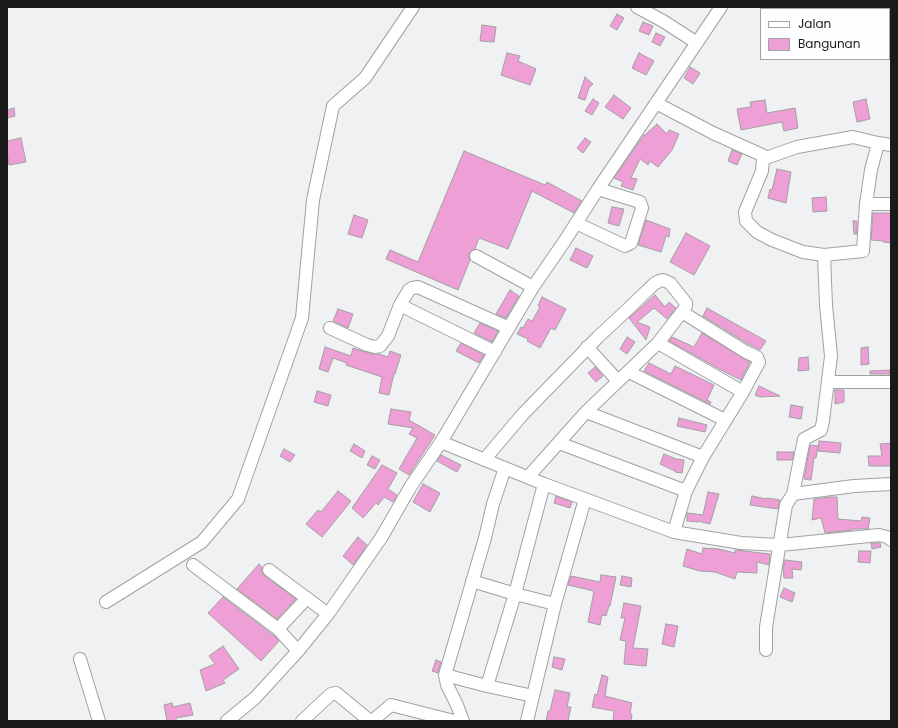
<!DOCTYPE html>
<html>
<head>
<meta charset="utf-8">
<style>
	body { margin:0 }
	#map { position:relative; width:898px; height:728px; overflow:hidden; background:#f0f1f2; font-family:Poppins,sans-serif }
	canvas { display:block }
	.frame { position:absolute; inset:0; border:8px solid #191a1a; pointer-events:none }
	.legend { position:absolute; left:760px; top:8px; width:130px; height:52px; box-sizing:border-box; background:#fdfeff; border:1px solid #a2a3a3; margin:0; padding:5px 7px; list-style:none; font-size:12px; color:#191a1a }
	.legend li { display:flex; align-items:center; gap:8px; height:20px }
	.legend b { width:20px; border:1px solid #a2a3a3 }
</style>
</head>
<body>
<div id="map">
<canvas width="898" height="728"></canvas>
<div class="frame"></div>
<ul class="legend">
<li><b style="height:5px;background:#fff"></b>Jalan</li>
<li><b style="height:11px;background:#ed9fd6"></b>Bangunan</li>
</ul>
</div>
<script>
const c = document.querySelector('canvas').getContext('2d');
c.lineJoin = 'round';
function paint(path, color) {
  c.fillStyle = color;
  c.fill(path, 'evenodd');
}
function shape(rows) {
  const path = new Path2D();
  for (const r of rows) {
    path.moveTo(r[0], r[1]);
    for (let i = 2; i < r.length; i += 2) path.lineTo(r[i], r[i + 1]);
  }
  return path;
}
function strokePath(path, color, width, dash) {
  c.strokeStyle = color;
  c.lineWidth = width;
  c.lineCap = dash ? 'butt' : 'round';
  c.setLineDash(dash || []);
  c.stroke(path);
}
const building = shape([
	[617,14,624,18,617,30,610,26,617,14],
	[643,22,653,26,649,35,639,31,643,22],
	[482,25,496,27,494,42,480,41,482,25],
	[656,33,665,37,660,46,652,42,656,33],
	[507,53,520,56,518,61,536,69,530,85,501,75,507,53],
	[639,53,654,61,646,75,632,68,639,53],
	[690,67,700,73,693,84,684,78,690,67],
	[585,77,593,84,589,88,585,100,578,98,585,77],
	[614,95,631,108,623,119,605,107,614,95],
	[593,99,599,103,592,115,585,111,593,99],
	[866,99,870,119,857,122,853,102,866,99],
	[765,100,767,113,795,108,798,128,784,131,782,122,741,130,737,109,751,107,750,102,765,100],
	[14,108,15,116,7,118,7,110,14,108],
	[657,124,667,134,669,130,679,134,672,150,658,167,650,161,648,165,640,159,631,178,637,179,633,190,621,186,623,182,614,178,644,135,645,135,657,124],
	[21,138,26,162,9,165,7,153,7,141,21,138],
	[585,138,591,142,583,153,577,148,585,138],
	[732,150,742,154,737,165,728,161,732,150],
	[464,151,545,185,547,182,582,201,574,213,532,191,508,249,479,238,475,249,469,253,469,257,470,260,458,290,386,259,390,250,418,262,464,151],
	[777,169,791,172,786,203,768,198,770,189,772,190,777,169],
	[826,197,827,211,813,212,812,198,826,197],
	[612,207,624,209,619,226,608,223,612,207],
	[873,213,891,213,891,243,883,242,883,241,871,240,873,213],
	[354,215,368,220,362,238,348,234,354,215],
	[646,220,670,229,669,237,666,236,661,252,638,245,646,220],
	[853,221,857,221,857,234,854,234,853,221],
	[686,233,710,246,694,275,670,262,686,233],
	[576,248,593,256,587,268,570,260,576,248],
	[510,290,519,296,506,318,496,314,510,290],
	[655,295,665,307,669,302,676,308,667,319,654,308,637,322,650,327,646,340,629,318,655,295],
	[542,297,566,309,555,330,551,328,540,348,527,341,528,339,517,334,521,327,523,328,528,319,532,321,540,307,538,306,542,297],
	[707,308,766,341,760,350,750,345,703,316,707,308],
	[338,309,353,314,348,328,333,321,338,309],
	[480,323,498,331,492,342,474,333,480,323],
	[702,333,750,362,741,380,721,370,669,341,672,337,694,347,702,333],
	[627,337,635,342,627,354,620,349,627,337],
	[461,343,484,355,479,363,456,351,461,343],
	[325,347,351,356,353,348,372,354,379,354,388,357,390,351,401,355,395,374,394,374,389,395,379,393,382,377,346,365,347,363,333,358,328,372,319,369,325,347],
	[868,347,869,364,861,365,861,348,868,347],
	[808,357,809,370,798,371,799,358,808,357],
	[649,363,671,374,675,366,714,385,707,400,711,402,710,404,644,371,649,363],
	[595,367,603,376,596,382,588,373,595,367],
	[890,370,890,374,870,374,870,371,890,370],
	[759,386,780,396,760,397,755,395,759,386],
	[835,390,844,390,844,402,835,404,835,390],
	[317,391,331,395,328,406,314,402,317,391],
	[791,405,803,407,801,419,789,417,791,405],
	[391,409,411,412,409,420,435,435,409,475,399,469,417,438,409,434,413,428,388,424,391,409],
	[679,418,707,425,705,432,677,426,679,418],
	[819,441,841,443,840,453,818,451,819,441],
	[891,443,891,466,869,466,868,456,882,456,880,444,891,443],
	[354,444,365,451,362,458,350,451,354,444],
	[810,445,818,446,816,458,814,458,811,480,804,479,810,445],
	[284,449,295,455,290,462,280,456,284,449],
	[777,452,794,452,792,460,777,460,777,452],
	[664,454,676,459,684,460,682,473,675,472,675,471,660,464,664,454],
	[441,455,461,465,457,472,437,461,441,455],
	[372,456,380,460,375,469,367,465,372,456],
	[382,465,397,473,388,489,397,495,393,502,384,497,378,505,376,503,363,518,352,508,382,465],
	[423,484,440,493,430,512,413,502,423,484],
	[338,491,351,501,322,537,306,524,318,510,321,512,338,491],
	[708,492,719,494,710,524,698,521,698,522,687,521,687,513,703,515,708,492],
	[556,496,572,502,570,508,554,503,556,496],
	[752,496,766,499,767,498,780,500,778,509,750,505,752,496],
	[830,497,837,497,838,519,861,521,862,517,870,518,868,529,853,529,852,530,825,533,821,518,812,520,814,499,830,497],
	[358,537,367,545,353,565,343,556,358,537],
	[871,543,880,543,881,547,872,549,871,543],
	[703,548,719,549,735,553,735,550,770,554,769,565,757,562,757,573,737,572,735,579,715,572,700,571,683,566,687,549,702,554,703,548],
	[859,551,871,551,870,563,858,562,859,551],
	[785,560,802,562,801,570,792,569,793,578,784,578,783,568,785,560],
	[259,564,262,567,262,573,265,576,296,599,277,619,237,589,259,564],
	[601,575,616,577,610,606,609,606,606,616,602,615,600,625,588,622,594,591,568,585,571,576,600,582,601,575],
	[622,576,632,578,631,587,620,585,622,576],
	[784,588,795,593,792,602,780,597,784,588],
	[223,597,273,635,279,641,261,661,208,613,223,597],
	[624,603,641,606,633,648,648,649,646,666,624,664,626,641,620,640,625,618,621,618,624,603],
	[666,624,678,626,674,647,662,644,666,624],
	[223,646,239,669,223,680,225,683,206,691,200,670,215,664,209,656,223,646],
	[554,657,565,659,562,670,552,667,554,657],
	[436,660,441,662,438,673,432,671,436,660],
	[602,675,608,677,605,696,632,703,630,713,632,714,631,721,613,721,614,711,592,707,595,694,597,695,602,675],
	[555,690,570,693,567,707,571,707,568,721,546,721,548,711,550,711,555,690],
	[172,703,173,707,190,703,193,715,176,718,176,721,167,721,164,705,172,703]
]);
const minor = shape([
	[637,7,663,21,697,43],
	[656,103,713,133,762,155,763,159,762,171,745,212,746,221,757,232,772,240,803,252,824,255,826,305,831,356,823,421,821,430,804,439,793,494],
	[763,159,797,147,853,137,878,143,891,145],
	[866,204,891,204],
	[576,223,625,246,631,243,642,208,640,202,598,189],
	[824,255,863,251,866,204,871,170,878,143],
	[476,256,533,287],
	[400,305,495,352],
	[330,328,367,345,375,347,380,346,388,336,400,305,409,290,412,288,418,287,509,328],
	[658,343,743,392],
	[587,347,618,381],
	[629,372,725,420],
	[828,382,891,382],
	[586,412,703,457],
	[441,442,544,484,674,532,741,543,780,545,879,535,887,537,891,540],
	[559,443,686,491],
	[484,460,523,414,598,337,627,310,654,284,659,281,663,280,670,283,686,303,686,306,682,312,658,343,586,412,528,477],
	[674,532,686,491,703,457,743,392,759,362,757,357,746,352,682,312],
	[193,565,278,629,298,651],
	[269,570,328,614],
	[472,581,515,594,555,604],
	[106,602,202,542,238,499,302,318,313,200,333,106,365,78,413,7],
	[278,629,307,598],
	[766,650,766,627,786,505,793,494,854,486,891,484],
	[80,659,99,721],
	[445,675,487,686,533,696],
	[487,686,515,594,544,484],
	[227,721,255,698,298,651,328,614,381,538,411,486,441,442,533,287,564,242,598,189,721,7],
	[302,721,331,694,336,693,370,721],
	[372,721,391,705,454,721],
	[463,721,457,705,447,685,445,675,485,538,493,504,505,468],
	[527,721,555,604,585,499]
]);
paint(building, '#ed9fd6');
strokePath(building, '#a2a0a1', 1);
strokePath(minor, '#a0a1a2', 14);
strokePath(minor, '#fff', 12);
</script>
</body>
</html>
